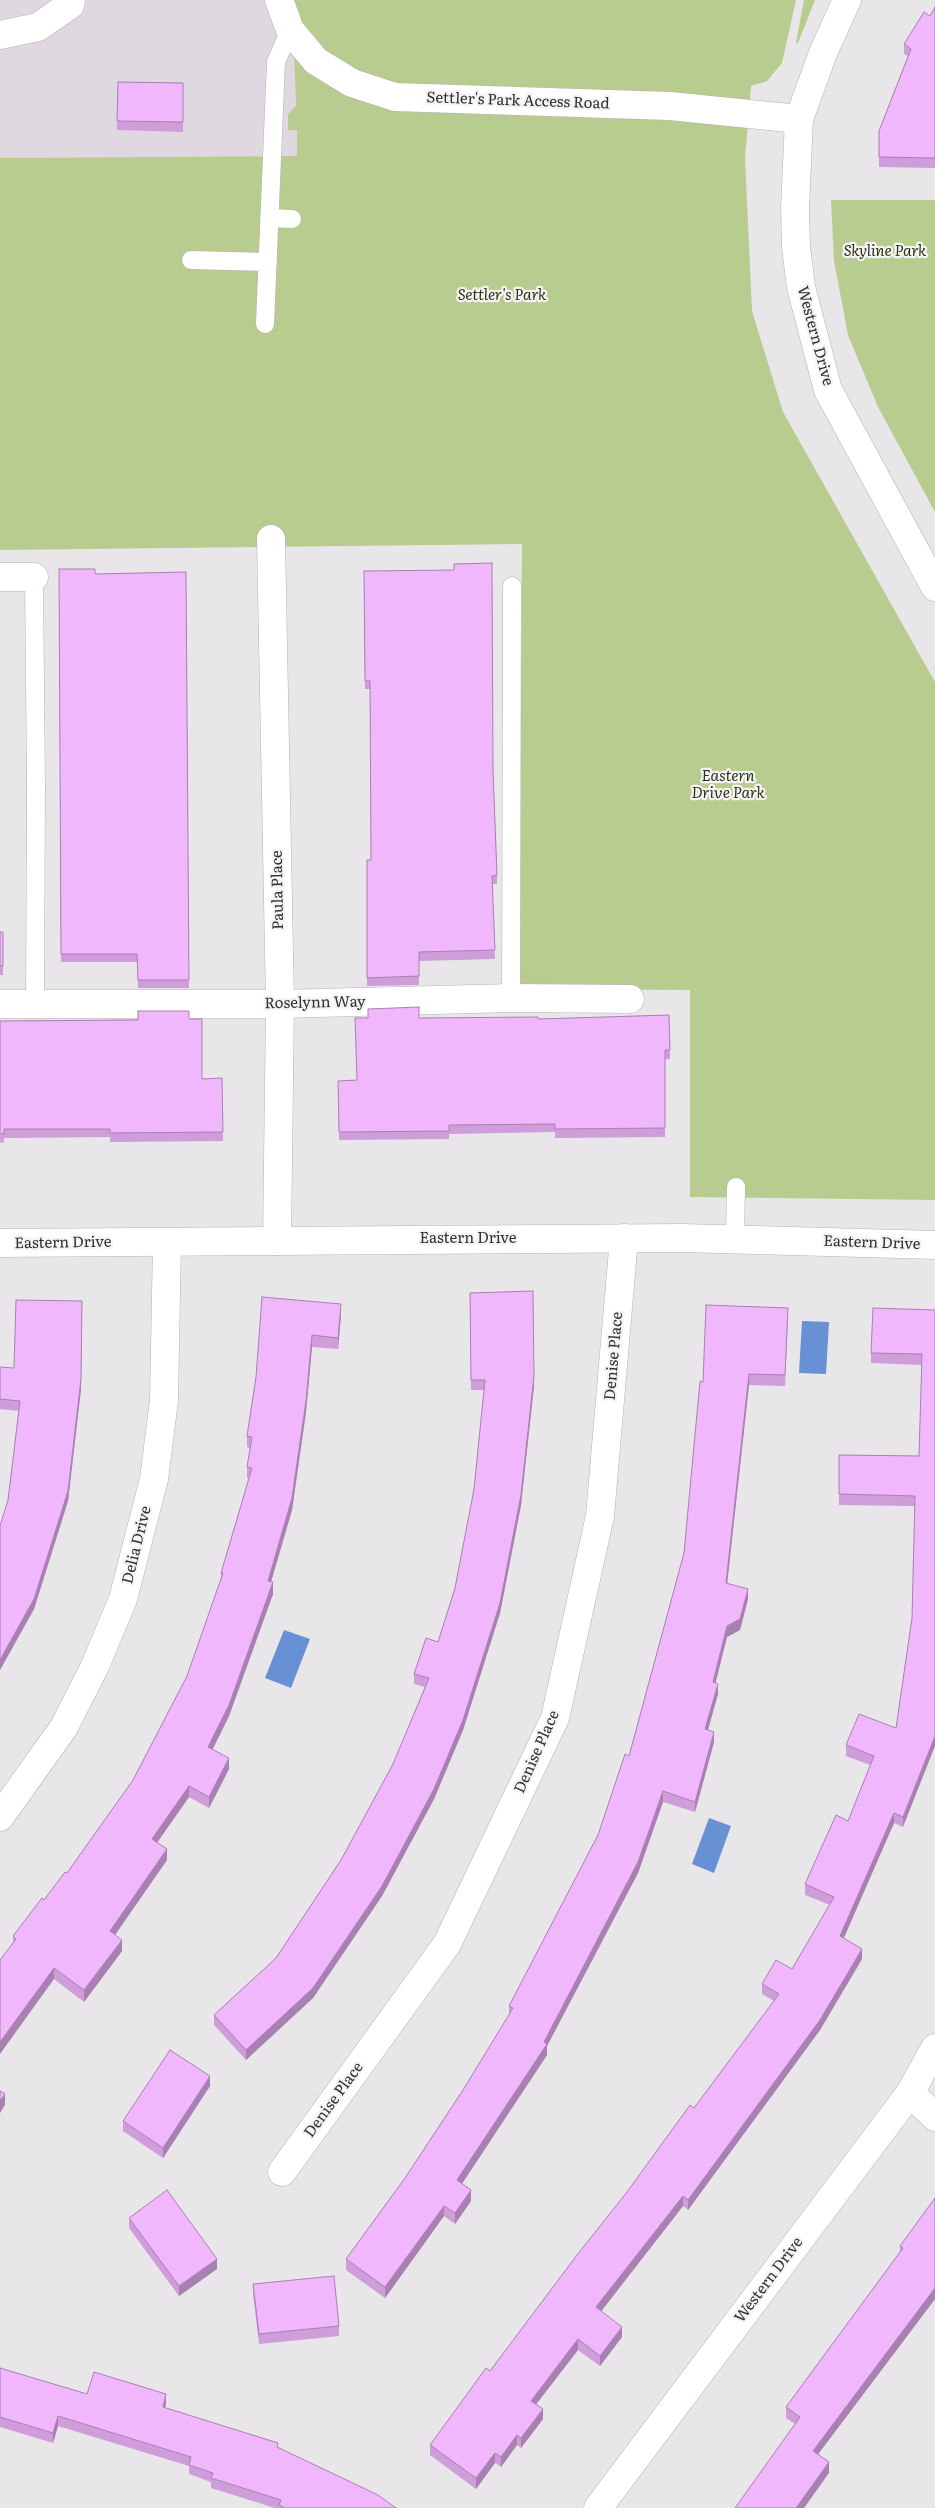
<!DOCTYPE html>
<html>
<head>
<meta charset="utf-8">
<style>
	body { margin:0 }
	canvas { display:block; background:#e8e6e8 }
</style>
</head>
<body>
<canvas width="935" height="2508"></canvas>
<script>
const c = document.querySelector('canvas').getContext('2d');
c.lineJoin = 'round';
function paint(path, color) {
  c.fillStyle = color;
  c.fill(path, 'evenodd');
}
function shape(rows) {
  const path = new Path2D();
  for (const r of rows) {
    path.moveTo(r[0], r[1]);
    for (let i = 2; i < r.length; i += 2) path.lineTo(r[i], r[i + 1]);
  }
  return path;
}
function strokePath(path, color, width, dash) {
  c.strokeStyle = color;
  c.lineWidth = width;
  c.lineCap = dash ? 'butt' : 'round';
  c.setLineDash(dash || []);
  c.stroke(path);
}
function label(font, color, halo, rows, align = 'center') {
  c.font = font + ' Literata,serif';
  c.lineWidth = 4.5;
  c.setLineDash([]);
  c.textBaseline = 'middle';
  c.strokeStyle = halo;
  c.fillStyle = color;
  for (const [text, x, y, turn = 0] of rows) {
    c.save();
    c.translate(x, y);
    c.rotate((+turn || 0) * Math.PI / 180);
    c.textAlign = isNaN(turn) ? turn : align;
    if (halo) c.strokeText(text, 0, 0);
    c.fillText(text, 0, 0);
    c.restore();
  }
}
const built = shape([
	[0,0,292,0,298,156,0,158]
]);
const green = shape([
	[292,0,796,0,782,63,767,81,751,86,745,158,752,311,783,412,935,682,935,1200,690,1197,690,990,519,989,522,544,0,550,0,158,297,156,297,130,288,130,288,114,296,106],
	[804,0,815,0,798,43,796,43],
	[831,200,935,200,935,512,878,407,848,335,834,261]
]);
const water = shape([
	[802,1321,829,1322,826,1374,799,1373],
	[284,1630,310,1639,291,1688,265,1678],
	[709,1818,731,1826,714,1873,692,1864]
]);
const service = shape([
	[269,218,292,219],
	[191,260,268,262],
	[265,324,276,62,290,30],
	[34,577,36,787,35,1005],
	[511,998,512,586],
	[735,1239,736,1187]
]);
const minor = shape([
	[279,0,290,30,316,61,352,83,395,97,670,106,799,119],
	[0,35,38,27,70,5,71,0],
	[271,539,280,1004,277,1241],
	[0,577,34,577],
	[0,1004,280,1004,511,998,630,999],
	[0,1817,64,1727,95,1666,123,1599,154,1479,164,1400,167,1242],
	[910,2093,935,2117],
	[282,2172,447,1944,555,1718,600,1516,624,1238]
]);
const tertiary = shape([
	[847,0,823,53,799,119,795,209,796,247,801,287,828,390,935,587],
	[0,1243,683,1238,935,1245],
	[598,2508,910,2093,935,2048]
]);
const wall = shape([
	[935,7,935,168,879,167,879,131,908,56,904,54,904,44,930,16],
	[118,82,183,83,183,132,117,130],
	[59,569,95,574,186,572,189,988,138,988,137,962,61,962],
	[364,571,493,771,497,875,497,884,492,884,495,959,419,961,419,985,367,986,367,860,371,860,370,689,365,689],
	[0,932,3,932,3,975,0,975],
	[669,1015,670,1059,665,1059,665,1137,555,1138,555,1132,449,1134,449,1139,339,1140,338,1081,357,1080,419,1018,538,1019],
	[189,1019,202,1079,222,1078,223,1141,110,1142,110,1137,4,1138,4,1142,0,1143,0,1021],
	[470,1293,534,1386,521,1505,500,1613,463,1730,434,1799,382,1896,313,1998,246,2060,214,2025,214,2015,276,1958,341,1860,393,1764,425,1687,414,1684,414,1674,438,1642,455,1588,474,1489,484,1390,471,1390],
	[935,1310,903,1827,894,1823,843,1938,862,1959,820,2030,688,2210,683,2206,601,2311,622,2337,600,2366,578,2350,536,2404,543,2419,521,2448,517,2445,501,2467,495,2463,476,2489,430,2455,430,2445,490,2371,694,2108,774,2001,762,1994,762,1984,792,1969,830,1905,805,1895,805,1884,848,1821,870,1765,846,1756,846,1745,896,1728,912,1618,915,1506,839,1505,839,1455,919,1456,922,1365,871,1363,871,1353],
	[341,1315,338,1349,312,1347,306,1412,292,1510,271,1582,273,1594,229,1716,213,1749,229,1769,209,1808,189,1797,157,1842,167,1860,115,1935,122,1951,84,2002,54,1979,13,1942,13,1936,67,1873,133,1780,187,1676,221,1580,221,1573,249,1478,247,1478,247,1467,250,1448,247,1447,247,1436,256,1377],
	[788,1318,785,1386,749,1385,727,1583,748,1599,740,1630,727,1637,715,1683,718,1694,708,1730,714,1742,695,1812,663,1802,638,1873,547,2046,547,2055,462,2184,471,2201,455,2224,444,2216,385,2298,346,2270,346,2259,405,2178,463,2090,509,2016,509,2006,598,1835,629,1756,684,1553,703,1382],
	[0,1367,81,1389,68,1501,34,1609,0,1670,0,1526,8,1500,19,1411,0,1409],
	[210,2086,163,2158,123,2131,123,2121],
	[935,2198,935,2299,818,2454,829,2473,795,2424,786,2418,786,2407,900,2252,900,2246],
	[129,2218,217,2269,179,2296,129,2228],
	[253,2284,339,2326,339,2336,259,2344,253,2294],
	[0,2368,87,2394,166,2404,165,2408,278,2448,396,2508,275,2508,211,2488,211,2482,189,2474,189,2466,58,2426,53,2443,0,2427]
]);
const shadedWall = shape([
	[82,1301,81,1389,68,1501,34,1609,0,1670,0,1660],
	[341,1304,341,1315,338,1349,338,1338],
	[312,1335,312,1347,306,1412,292,1510,268,1592,268,1581],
	[749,1374,749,1385,726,1594,726,1583],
	[534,1376,534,1386,521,1505,500,1613,463,1730,434,1799,382,1896,313,1998,246,2060,246,2050,434,1789],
	[273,1582,273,1594,229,1716,208,1758,208,1747],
	[748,1589,748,1599,740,1630,727,1637,713,1693,713,1682,727,1626],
	[718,1684,718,1694,705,1740,705,1729],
	[714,1732,714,1742,695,1812,695,1802],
	[935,1736,935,1746,903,1827,903,1817],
	[229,1758,229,1769,209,1808,209,1797],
	[189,1786,189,1797,152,1850,152,1839],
	[663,1791,663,1802,638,1873,547,2046,547,2055,457,2191,457,2180,544,2042],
	[894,1813,894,1823,840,1947,840,1936],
	[167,1849,167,1860,110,1942,110,1931],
	[122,1940,122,1951,84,2002,84,1990],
	[862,1949,862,1959,820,2030,688,2210,688,2200],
	[54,1968,54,1979,0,2054,0,2042],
	[210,2076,210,2086,163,2158,163,2148],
	[5,2094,5,2105,0,2113,0,2101],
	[471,2190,471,2201,455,2224,455,2213],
	[683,2196,683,2206,596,2318,596,2307],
	[444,2206,444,2216,385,2298,385,2287],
	[217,2259,217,2269,179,2296,179,2286],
	[935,2288,935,2299,813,2461,813,2451],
	[622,2327,622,2337,600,2366,600,2356],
	[578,2339,578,2350,531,2411,531,2401],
	[166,2394,166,2404,163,2417,163,2407],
	[543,2409,543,2419,521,2448,521,2438],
	[58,2416,58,2426,53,2443,53,2433],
	[517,2435,517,2445,501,2467,501,2457],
	[495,2453,495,2463,476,2489,476,2478],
	[829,2462,829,2473,804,2508,796,2508]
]);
const building = shape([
	[935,7,935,158,879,157,879,131,911,49,904,44,924,12,930,16,935,7],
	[118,82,183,83,183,122,117,121,118,82],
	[492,563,493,771,497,875,492,876,495,950,419,952,419,976,367,978,367,860,371,860,370,681,365,681,364,571,454,570,454,564,492,563],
	[59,569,95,569,95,574,186,572,189,980,138,980,137,954,61,954,59,569],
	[0,932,3,932,3,966,0,966,0,932],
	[419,1007,419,1018,538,1017,538,1019,669,1015,670,1050,665,1050,665,1128,555,1129,555,1124,449,1125,449,1131,339,1132,338,1081,357,1080,355,1018,368,1018,368,1009,419,1007],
	[138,1011,189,1011,189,1019,202,1019,202,1079,222,1078,223,1132,110,1133,110,1129,4,1129,4,1134,0,1134,0,1021,138,1020,138,1011],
	[533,1291,534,1376,521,1495,500,1603,463,1720,434,1789,382,1886,313,1988,246,2050,214,2015,276,1958,341,1860,393,1764,429,1678,414,1674,426,1638,438,1642,455,1588,474,1489,485,1380,471,1380,470,1293,533,1291],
	[262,1297,341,1304,338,1338,312,1335,306,1401,292,1498,268,1581,273,1582,229,1705,208,1747,229,1758,209,1797,189,1786,152,1839,167,1849,110,1931,122,1940,84,1990,54,1968,0,2042,0,1960,16,1939,13,1936,42,1898,44,1900,65,1872,67,1873,133,1780,187,1676,223,1573,221,1573,252,1468,247,1467,252,1437,247,1436,256,1377,262,1297],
	[16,1300,82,1301,81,1379,68,1491,34,1599,0,1660,0,1526,8,1500,20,1401,0,1399,0,1367,14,1368,16,1300],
	[706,1305,788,1308,785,1375,749,1374,726,1583,748,1589,740,1619,727,1626,713,1682,718,1684,705,1729,714,1732,695,1802,663,1791,638,1862,544,2042,547,2044,457,2180,471,2190,455,2213,444,2206,385,2287,346,2259,405,2178,463,2090,513,2008,509,2006,598,1835,625,1754,629,1756,684,1553,700,1381,703,1382,706,1305],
	[873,1308,935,1310,935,1736,903,1817,894,1813,840,1936,862,1949,820,2020,688,2200,683,2196,596,2307,622,2327,600,2356,578,2339,531,2401,543,2409,521,2438,517,2435,501,2457,495,2453,476,2478,430,2445,486,2368,490,2371,577,2255,627,2192,690,2105,694,2108,779,1994,762,1984,776,1960,792,1969,834,1897,805,1884,836,1815,848,1821,874,1756,846,1745,859,1714,896,1728,912,1618,915,1496,839,1494,839,1455,919,1456,922,1354,871,1353,873,1308],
	[170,2050,210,2076,163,2148,123,2121,170,2050],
	[0,2091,5,2094,0,2101,0,2091],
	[167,2190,217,2259,179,2286,129,2218,167,2190],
	[935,2198,935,2288,813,2451,829,2462,796,2508,735,2508,800,2417,786,2407,903,2248,900,2246,935,2198],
	[334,2276,339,2326,259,2334,253,2284,334,2276],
	[0,2368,87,2394,94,2372,166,2394,163,2407,278,2443,277,2447,378,2495,396,2508,285,2508,279,2505,281,2500,211,2478,213,2473,189,2465,191,2457,58,2416,53,2433,0,2417,0,2368]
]);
const streetNames = [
	["Settler's Park Access Road",518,101,2],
	["Western Drive",815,336,75],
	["Paula Place",278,890,-91],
	["Roselynn Way",315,1003,-1],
	["Eastern Drive",468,1239],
	["Eastern Drive",63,1243,-1],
	["Eastern Drive",872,1243,2],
	["Denise Place",614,1356,-85],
	["Delia Drive",137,1545,-76],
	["Denise Place",537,1752,-66],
	["Denise Place",334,2100,-54],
	["Western Drive",769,2280,-53]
];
const parkNames = [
	["Skyline Park",885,252],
	["Settler's Park",502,296],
	["Eastern",728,777],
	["Drive Park",728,794]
];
paint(built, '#e0d8e1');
paint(green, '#b9cc8f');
paint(water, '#6891d5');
strokePath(service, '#b4b2b5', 19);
strokePath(minor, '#b4b2b5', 29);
strokePath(tertiary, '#b4b2b5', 29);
strokePath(service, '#fff', 18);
strokePath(minor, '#fff', 28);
strokePath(tertiary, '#fff', 28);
paint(wall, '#ce9dda');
paint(shadedWall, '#a880b1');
paint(building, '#f0b7fd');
strokePath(building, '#a880b1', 1);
label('15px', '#313031', '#f5f3f6', streetNames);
label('italic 15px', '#29330f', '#f5f3f6', parkNames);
</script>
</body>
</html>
